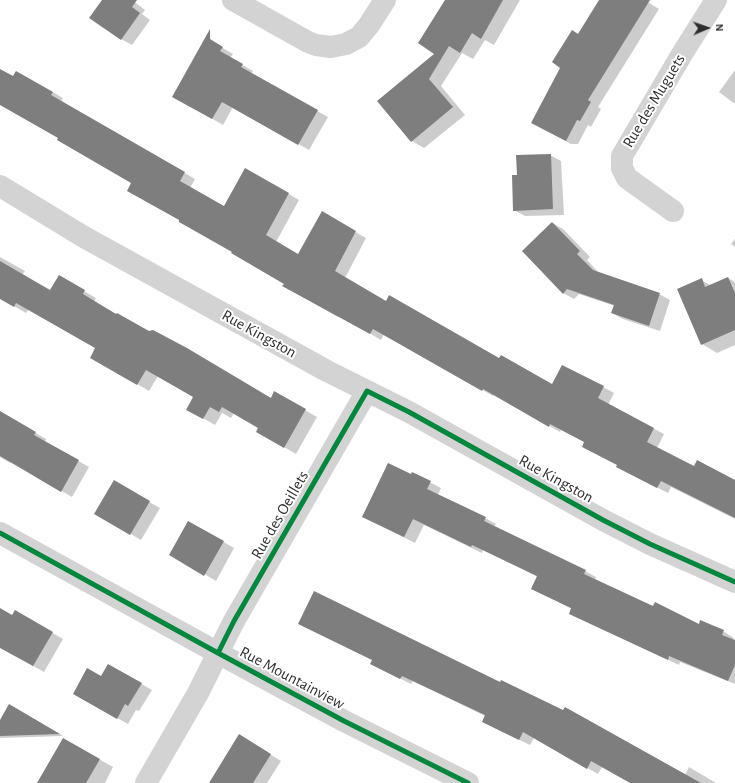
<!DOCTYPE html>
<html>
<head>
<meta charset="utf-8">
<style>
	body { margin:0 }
	#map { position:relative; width:735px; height:783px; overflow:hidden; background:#fff; font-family:"Alegreya Sans",sans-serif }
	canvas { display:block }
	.north { position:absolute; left:687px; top:8px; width:40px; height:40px; -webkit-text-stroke:3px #fff; paint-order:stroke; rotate:88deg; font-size:11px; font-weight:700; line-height:16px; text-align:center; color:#2e2e2e }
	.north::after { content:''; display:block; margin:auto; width:14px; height:18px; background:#2e2e2e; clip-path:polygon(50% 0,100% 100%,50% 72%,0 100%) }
</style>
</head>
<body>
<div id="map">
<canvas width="735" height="783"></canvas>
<div class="north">N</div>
</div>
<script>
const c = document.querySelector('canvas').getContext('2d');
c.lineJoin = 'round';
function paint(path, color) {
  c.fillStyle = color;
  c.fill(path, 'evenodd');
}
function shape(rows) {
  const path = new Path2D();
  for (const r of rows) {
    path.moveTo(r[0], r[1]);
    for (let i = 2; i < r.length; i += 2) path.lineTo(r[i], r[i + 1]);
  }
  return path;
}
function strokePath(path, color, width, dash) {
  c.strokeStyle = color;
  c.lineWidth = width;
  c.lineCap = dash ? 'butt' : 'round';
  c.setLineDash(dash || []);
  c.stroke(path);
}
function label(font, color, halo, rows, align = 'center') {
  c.font = font + ' "Alegreya Sans",sans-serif';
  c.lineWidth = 4;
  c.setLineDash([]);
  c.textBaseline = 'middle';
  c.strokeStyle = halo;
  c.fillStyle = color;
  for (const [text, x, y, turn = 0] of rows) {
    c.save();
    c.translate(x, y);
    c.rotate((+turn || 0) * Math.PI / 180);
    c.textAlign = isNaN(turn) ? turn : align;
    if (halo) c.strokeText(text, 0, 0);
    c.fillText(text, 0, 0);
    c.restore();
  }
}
const shadow = shape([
	[103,0,132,0,145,10,142,14,150,20,132,45,121,39],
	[448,0,520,0,494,45,485,40,473,59,462,53,441,86,465,115,424,148,412,141,436,54],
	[601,0,644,0,659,9,598,107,601,109,591,127,588,125,578,144,571,144,543,129,561,67,579,35],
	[206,38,233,54,230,58,253,71,251,74,328,117,309,150,233,107,223,125,173,96],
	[0,70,13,77,17,72,63,98,61,102,195,179,190,188,225,207,245,169,299,200,276,242,299,255,322,213,366,238,345,278,387,302,552,386,603,387,614,393,608,405,664,434,657,448,694,468,735,481,735,519,671,487,668,493,627,472,585,442,561,430,560,432,494,394,493,396,384,334,381,340,338,315,338,317,284,286,285,283,233,251,133,182,60,138,0,104],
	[735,70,735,104,719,92],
	[550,155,561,161,564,215,525,216,514,210,518,176],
	[552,223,563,229,590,257,587,260,600,274,659,294,670,300,660,331,623,319,612,313,615,306,579,294,574,299,563,293],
	[735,239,735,247,731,244],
	[0,257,25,271,22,275,50,292,59,277,96,298,94,302,117,315,271,399,275,393,317,417,296,454,257,431,259,427,234,413,231,418,222,413,215,425,187,409,195,397,158,376,149,391,91,357,97,348,29,309,26,313,0,298],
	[728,278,735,282,735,345,717,353,702,344,701,280,712,286],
	[0,412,46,439,45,442,89,467,72,497,11,462,10,463,0,457],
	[412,473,441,488,438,495,485,518,496,524,494,527,585,571,596,577,595,580,653,608,699,625,723,631,734,638,733,640,735,641,735,684,680,662,679,665,581,619,572,609,532,589,538,577,483,550,482,553,424,525,415,543,363,517,411,475],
	[114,482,160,508,141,540,96,514],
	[189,522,234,548,216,581,170,554],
	[0,609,12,616,15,611,63,639,44,672,0,647],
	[371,664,685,775,689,767,716,783,632,783,602,767,598,774,534,738,530,745,493,727,485,716,413,681,411,684],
	[108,665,152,690,139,711,136,710,128,724,74,694,101,678],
	[10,705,63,736,0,738,0,722],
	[63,739,113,767,105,783,39,783],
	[250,742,281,761,267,783,210,783]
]);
const building = shape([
	[102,0,137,0,132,7,140,13,121,40,89,18],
	[445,0,503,0,481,39,472,33,460,53,449,46,429,79,453,107,411,142,377,101,434,54,418,43],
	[599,0,650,0,588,100,591,102,580,121,577,120,566,141,531,123,560,68,552,62,572,30,578,34],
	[210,29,210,39,223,47,220,51,243,64,241,67,318,110,298,145,222,102,212,119,172,97],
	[0,69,13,76,16,71,53,92,51,95,185,172,180,181,224,206,245,168,289,193,266,235,298,254,322,211,356,231,335,271,386,301,389,295,499,358,501,355,552,384,562,365,604,386,598,398,654,428,647,442,694,466,697,460,735,480,735,518,661,481,657,488,616,467,617,465,582,447,584,442,550,424,549,427,483,389,482,391,373,329,370,334,282,286,284,284,231,253,232,252,179,222,179,220,127,191,131,183,57,140,58,138,0,105],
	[551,154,553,209,513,211,512,175,517,175,516,155],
	[552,222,580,251,577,254,593,270,660,293,649,326,611,313,614,305,567,289,563,294,522,251],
	[0,261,50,290,59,275,85,290,83,294,116,314,117,313,149,331,153,330,187,348,271,398,274,391,306,409,284,448,256,432,258,428,222,407,219,412,210,407,203,419,186,410,193,397,146,370,137,385,90,358,95,348,16,303,14,307,0,299],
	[728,277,735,293,735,330,701,345,677,289,702,278,705,287],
	[0,411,36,432,34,435,79,460,61,492,0,456],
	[388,463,411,474,412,472,431,481,427,489,486,517,484,521,586,570,584,574,653,606,655,602,699,624,700,620,724,630,722,635,735,640,735,665,728,681,669,656,668,660,569,614,571,608,531,589,537,576,472,545,471,547,413,519,404,537,362,517],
	[114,480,150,501,130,535,94,514],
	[188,521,224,541,204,576,169,555],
	[314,591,500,682,501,680,563,710,565,707,701,783,630,783,591,761,587,769,523,732,519,740,482,722,485,715,402,676,400,679,370,664,372,660,298,624],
	[0,608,12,615,15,610,53,632,33,666,0,648],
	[108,664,142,683,128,706,125,704,117,719,73,694,87,668,101,676],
	[9,704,60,734,0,736,0,720],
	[239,734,271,754,253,783,209,783],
	[63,738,100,759,86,783,37,783]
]);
const street = shape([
	[233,0,308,42,316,45,331,47,346,44,359,37,369,25,385,0],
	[0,186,84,237,327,371,409,412,603,520,650,544,735,582],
	[673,211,627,178,622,168,622,156,682,54,716,0],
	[0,533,218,653,344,721,468,783],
	[146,783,198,693,234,621,367,391]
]);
const cycleway = shape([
	[0,533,218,653,344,721,468,783],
	[218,653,234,621,367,391,409,412,603,520,650,544,735,582]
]);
const streetNames = [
	["Rue des Muguets",654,101,-59],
	["Rue Kingston",259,334,29],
	["Rue Kingston",556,479,29],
	["Rue des Oeillets",280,515,-60],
	["Rue Mountainview",292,678,28]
];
paint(shadow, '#0003');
paint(building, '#7e7e7e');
strokePath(street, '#d3d3d3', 22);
strokePath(cycleway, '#00873e', 5);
label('16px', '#2e2e2e', '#fff', streetNames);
</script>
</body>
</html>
